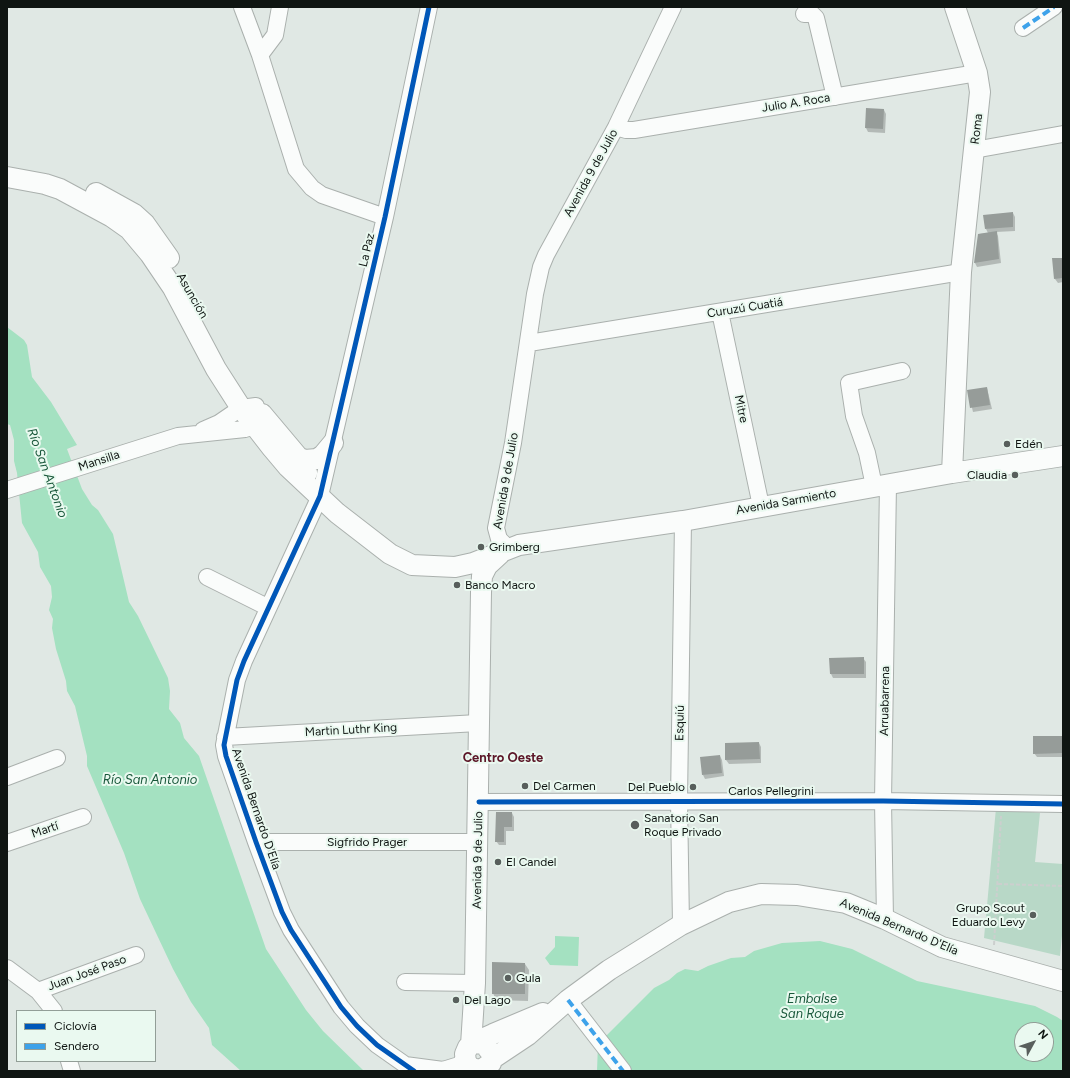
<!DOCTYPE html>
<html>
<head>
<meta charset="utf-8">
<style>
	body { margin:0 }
	#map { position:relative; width:1070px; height:1078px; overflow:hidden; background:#e0e8e4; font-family:Figtree,sans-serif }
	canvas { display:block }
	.frame { position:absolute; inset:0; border:8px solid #0f1512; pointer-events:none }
	.legend { position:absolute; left:16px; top:1010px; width:140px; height:52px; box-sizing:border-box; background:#eaf9f0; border:1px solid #929e97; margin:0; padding:5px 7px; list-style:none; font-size:12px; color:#0f1512 }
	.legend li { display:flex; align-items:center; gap:8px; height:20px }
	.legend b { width:20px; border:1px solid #929e97 }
	.north { position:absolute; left:1014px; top:1022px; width:40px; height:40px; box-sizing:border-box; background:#eaf9f0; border:1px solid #929e97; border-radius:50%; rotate:50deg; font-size:11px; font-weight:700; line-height:16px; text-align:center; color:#0f1512 }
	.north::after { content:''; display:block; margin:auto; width:14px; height:18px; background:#585f5c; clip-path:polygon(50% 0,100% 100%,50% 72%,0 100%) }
</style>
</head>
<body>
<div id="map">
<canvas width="1070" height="1078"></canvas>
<div class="frame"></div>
<ul class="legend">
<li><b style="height:5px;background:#0057b8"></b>Ciclovía</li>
<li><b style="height:5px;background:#3da2ea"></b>Sendero</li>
</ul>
<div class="north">N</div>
</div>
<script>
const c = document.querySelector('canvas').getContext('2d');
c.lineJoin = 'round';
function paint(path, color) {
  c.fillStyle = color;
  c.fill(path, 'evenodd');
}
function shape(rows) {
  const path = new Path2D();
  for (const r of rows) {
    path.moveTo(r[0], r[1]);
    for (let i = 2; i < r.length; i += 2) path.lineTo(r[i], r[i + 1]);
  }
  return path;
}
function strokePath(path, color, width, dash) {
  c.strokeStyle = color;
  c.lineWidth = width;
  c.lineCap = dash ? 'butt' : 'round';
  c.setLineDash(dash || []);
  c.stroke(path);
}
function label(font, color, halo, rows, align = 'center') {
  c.font = font + ' Figtree,sans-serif';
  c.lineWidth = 4;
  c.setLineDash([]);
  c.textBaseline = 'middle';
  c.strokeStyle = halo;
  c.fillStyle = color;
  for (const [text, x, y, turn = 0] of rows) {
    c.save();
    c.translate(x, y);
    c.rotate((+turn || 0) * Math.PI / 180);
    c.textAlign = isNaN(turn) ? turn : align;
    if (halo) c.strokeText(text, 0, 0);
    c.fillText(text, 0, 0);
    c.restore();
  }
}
const green = shape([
	[996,808,1040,813,1035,862,1063,864,1063,925,1060,956,984,938]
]);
const water = shape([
	[7,327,24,340,27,345,32,377,51,402,77,445,67,449,82,489,92,505,98,510,113,534,129,602,138,616,168,678,170,691,169,709,180,723,184,738,199,756,266,949,306,1010,323,1031,364,1071,241,1071,212,1045,209,1028,191,1002,173,969,140,899,124,853,87,766,87,756,75,706,67,691,66,681,56,649,52,628,53,619,49,610,52,597,51,586,40,567,38,552,22,523,17,473,14,461,14,440,10,425,7,424],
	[555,936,579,937,578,966,550,965,545,958,555,947],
	[820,941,852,949,917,981,1035,1006,1057,1017,1063,1021,1063,1071,597,1071,598,1044,654,988,669,980,677,973,685,969,698,971,708,966,731,958,745,957,754,951,782,943],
	[1022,1030,1046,1030,1046,1054,1022,1054]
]);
const shadow = shape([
	[867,109,884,110,886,114,885,133,868,132,866,128],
	[1013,213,1015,217,1015,231,996,232,998,236,1001,263,977,267,975,263,979,234,988,233,986,229],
	[1063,259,1063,282,1058,283,1055,279],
	[987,388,992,409,973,412,968,391],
	[863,658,866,662,866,678,833,678,831,674,830,659],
	[1063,737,1063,757,1037,757,1034,753],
	[759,743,761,747,761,763,729,764,726,760],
	[720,756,722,760,724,776,705,779,703,775],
	[497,813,512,813,514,817,514,831,506,831,506,845,499,845,496,841],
	[525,964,529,970,528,1001,496,1000,493,993]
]);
const building = shape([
	[866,108,884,109,883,129,865,128],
	[1013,212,1013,227,985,229,983,215],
	[997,231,999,259,974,263,978,234],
	[1052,258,1063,258,1063,278,1054,279],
	[987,387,990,405,970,408,967,390],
	[864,657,864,674,830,674,829,658],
	[1033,736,1063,736,1063,753,1033,754],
	[759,742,760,759,725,760,725,743],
	[720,755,722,773,702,775,700,757],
	[496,812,512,812,512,827,504,827,504,842,495,842],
	[492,962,525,963,525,994,492,994]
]);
const path = shape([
	[998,884,1063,886],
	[994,945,1001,816]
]);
const minor = shape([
	[242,7,260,55,296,169,312,188,322,195,385,217],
	[804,14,812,14,816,18,835,97],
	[1023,28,1054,7],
	[260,55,275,35,280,7],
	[616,127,626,130,634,130,977,73],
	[974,150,1063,134],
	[720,312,761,506],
	[529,343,961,272],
	[203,430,219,423,241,408,256,406],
	[874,486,867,453,854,416,849,383,902,371],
	[7,490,178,436,245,429,255,426,263,418],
	[508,548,499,539,496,528,513,443,535,294,541,267,546,255,616,127,673,7],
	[207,577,267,607],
	[225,737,478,723],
	[7,777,57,758],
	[479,802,883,801,1063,804],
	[256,842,478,842],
	[7,843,83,817],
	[885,919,883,801,888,484],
	[681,925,679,800,683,521],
	[7,968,38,991,54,1011],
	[405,982,475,983],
	[38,991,136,955],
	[568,1000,623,1071],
	[69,1061,72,1071],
	[405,1065,443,1070,459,1065,465,1058],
	[414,1071,377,1045,357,1026,341,1007,291,930,282,912,256,842,226,756,224,745,237,680,244,661,320,496,385,217,429,7]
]);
const major = shape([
	[7,177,45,184,60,189,112,217,129,229,150,254,173,288,216,369,241,408,272,448,288,467,337,513,390,554,412,565,455,567,473,563,519,545,683,521,952,473,1063,456],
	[96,193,134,214,145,224,169,258],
	[262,414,299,458,307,473],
	[299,458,305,460,317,459,323,455,333,443],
	[952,473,961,272,980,92,977,73,955,7],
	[475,1043,484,1044,492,1054,491,1063,481,1070,471,1068,466,1062,465,1054,468,1047,473,1043,493,1034,543,1013],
	[471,1045,475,983,481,592,482,576,487,566,500,554],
	[492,1059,528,1035,568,1000,609,970,681,925,729,902,761,894,797,895,846,903,885,919,942,947,1063,981]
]);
const quiet = shape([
	[1023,28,1054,7],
	[568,1000,623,1071]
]);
const cycleway = shape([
	[479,802,883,801,1063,804],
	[414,1071,377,1045,357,1026,341,1007,291,930,282,912,256,842,226,756,224,745,237,680,244,661,320,496,385,217,429,7]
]);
const markers = [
	[1007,444,4,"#585f5c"],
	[1015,475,4,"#585f5c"],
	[481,547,4,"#585f5c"],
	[457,585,4,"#585f5c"],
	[525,786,4,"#585f5c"],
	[693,787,4,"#585f5c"],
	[635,825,5,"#585f5c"],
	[498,862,4,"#585f5c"],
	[1033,915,4,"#585f5c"],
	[508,978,4,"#585f5c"],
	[456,1000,4,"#585f5c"]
];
const streetNames = [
	["Julio A. Roca",796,103,-9],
	["Roma",977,129,-83],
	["Avenida 9 de Julio",591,173,-61],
	["La Paz",367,250,-77],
	["Asunción",192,296,60],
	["Curuzú Cuatiá",745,308,-9],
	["Mitre",741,409,78],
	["Mansilla",99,461,-18],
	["Avenida 9 de Julio",506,481,-80],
	["Avenida Sarmiento",786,502,-10],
	["Arruabarrena",885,701,-89],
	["Esquiú",680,723,-89],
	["Martin Luthr King",351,730,-3],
	["Carlos Pellegrini",771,791],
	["Avenida Bernardo D'Elía",256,809,71],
	["Martí",45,830,-19],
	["Sigfrido Prager",367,842],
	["Avenida 9 de Julio",478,860,-89],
	["Avenida Bernardo D'Elía",899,927,23],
	["Juan José Paso",87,973,-20]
];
const poiNames = [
	["Edén",1015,444],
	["Claudia",1007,475,"right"],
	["Grimberg",489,547],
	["Banco Macro",465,585],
	["Del Carmen",533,786],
	["Del Pueblo",685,787,"right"],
	["Sanatorio San",644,818],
	["Roque Privado",644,832],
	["El Candel",506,862],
	["Grupo Scout",1025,908,"right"],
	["Eduardo Levy",1025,922,"right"],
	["Gula",516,978],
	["Del Lago",464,1000]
];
const waterNames = [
	["Río San Antonio",47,473,70],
	["Río San Antonio",150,780],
	["Embalse",812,999],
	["San Roque",812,1014]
];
const neighbourhoodNames = [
	["Centro Oeste",503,758]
];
paint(green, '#b8d8c7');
paint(water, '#a4e1c1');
paint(shadow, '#0003');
paint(building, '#969c99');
strokePath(minor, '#aab0ad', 18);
strokePath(major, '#aab0ad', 22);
strokePath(path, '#cccfce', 2, [4, 2]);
strokePath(minor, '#fafcfb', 16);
strokePath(major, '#fafcfb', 20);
strokePath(quiet, '#3da2ea', 4, [8, 4]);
strokePath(cycleway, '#0057b8', 5);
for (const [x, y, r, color] of markers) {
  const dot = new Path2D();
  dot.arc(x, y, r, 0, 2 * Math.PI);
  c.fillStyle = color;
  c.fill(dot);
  strokePath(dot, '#eaf9f0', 1.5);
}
label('12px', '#0f1512', '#eaf9f0', streetNames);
label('12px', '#0f1512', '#eaf9f0', poiNames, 'left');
label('italic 13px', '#19583b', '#eaf9f0', waterNames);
label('bold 13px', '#5d1829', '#eaf9f0', neighbourhoodNames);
</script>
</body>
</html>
